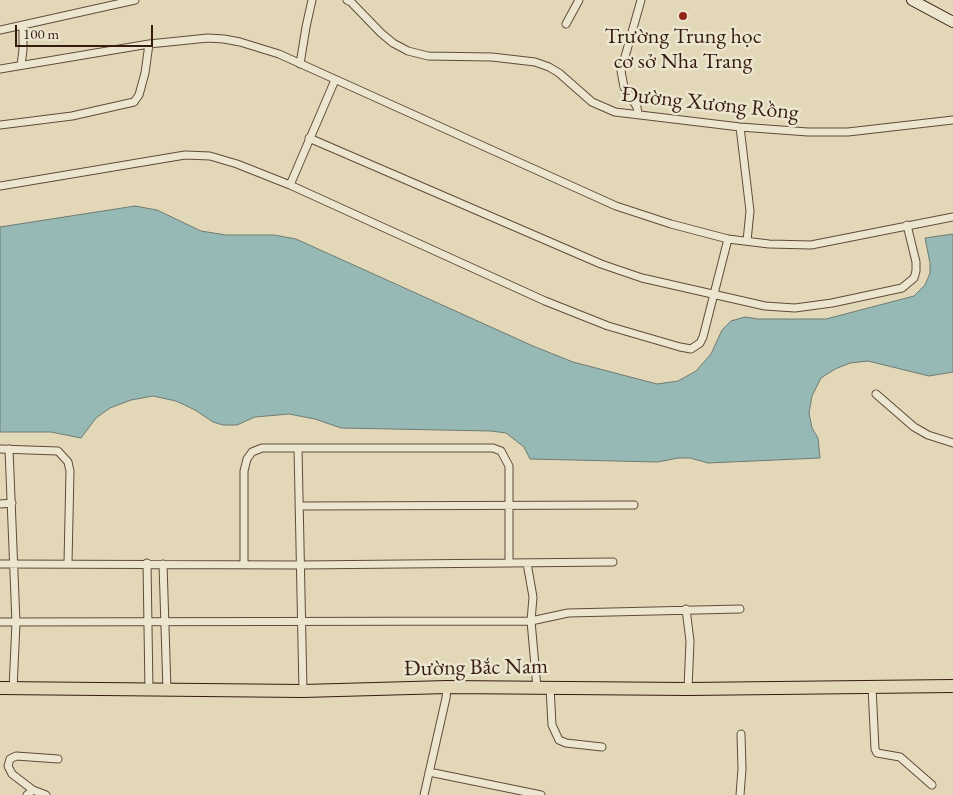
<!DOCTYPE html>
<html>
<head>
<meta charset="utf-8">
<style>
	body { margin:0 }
	#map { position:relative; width:953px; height:795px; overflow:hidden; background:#e2d8b8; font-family:"EB Garamond",serif }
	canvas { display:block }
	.scale { position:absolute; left:15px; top:25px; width:138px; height:22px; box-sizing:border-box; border:2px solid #371b0f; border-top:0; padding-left:6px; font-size:15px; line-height:18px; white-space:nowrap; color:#371b0f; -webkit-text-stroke:4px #ece6d1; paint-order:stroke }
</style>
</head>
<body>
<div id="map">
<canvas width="953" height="795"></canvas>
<div class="scale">100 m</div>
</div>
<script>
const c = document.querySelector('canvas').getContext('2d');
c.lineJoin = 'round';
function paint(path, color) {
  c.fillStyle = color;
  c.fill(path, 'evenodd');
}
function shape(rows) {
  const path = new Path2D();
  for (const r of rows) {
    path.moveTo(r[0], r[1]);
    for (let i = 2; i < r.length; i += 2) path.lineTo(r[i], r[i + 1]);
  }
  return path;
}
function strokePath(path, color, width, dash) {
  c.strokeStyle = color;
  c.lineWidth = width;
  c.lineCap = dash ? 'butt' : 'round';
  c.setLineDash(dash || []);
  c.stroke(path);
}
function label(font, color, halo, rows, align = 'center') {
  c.font = font + ' "EB Garamond",serif';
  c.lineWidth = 5;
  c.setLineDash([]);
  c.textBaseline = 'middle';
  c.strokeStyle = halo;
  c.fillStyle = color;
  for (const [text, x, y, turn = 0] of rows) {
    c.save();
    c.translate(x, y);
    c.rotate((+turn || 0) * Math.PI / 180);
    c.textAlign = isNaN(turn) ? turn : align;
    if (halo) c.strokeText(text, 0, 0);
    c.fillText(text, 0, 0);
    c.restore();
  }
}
const water = shape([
	[135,206,157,210,201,231,226,235,274,235,296,239,533,346,573,362,657,384,678,381,696,371,711,354,722,330,731,321,745,317,758,319,826,319,914,296,925,285,930,273,930,263,925,238,953,234,953,372,929,376,868,361,850,363,835,369,821,378,812,396,809,413,812,428,818,438,820,458,708,463,690,458,678,458,658,462,530,459,524,447,506,433,491,431,341,428,315,419,289,414,255,417,237,425,223,425,213,422,195,410,176,401,153,396,131,400,110,408,96,418,81,438,51,432,0,432,0,227,135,206]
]);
const street = shape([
	[347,0,351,2,381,33,393,43,408,51,428,56,492,57,535,62,549,67,559,73,592,102,615,112,740,127,808,132,848,132,953,120],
	[566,24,579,0],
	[0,30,135,0],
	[300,64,306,27,312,0],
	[21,65,23,50,23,26],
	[0,69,149,44,208,38,224,39,240,42,279,54,616,206,671,224,728,239,769,244,811,245,953,217],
	[638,114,637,107,624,87,621,71,641,0],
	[0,125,72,116,134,102,139,95,145,73,149,44],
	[740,127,750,211,747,241],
	[309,138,601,264,642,278,765,306,795,308,832,303,902,288,914,278,916,271,916,262,907,225],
	[290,185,335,80],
	[0,186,185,155,210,156,237,164,290,185,545,301,608,326,680,347,691,349,700,343,703,337,728,239],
	[876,394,914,427,928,435,953,443],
	[298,448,303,691],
	[0,449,58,451,68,462,70,471,68,563],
	[9,449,16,623,13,689],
	[0,504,12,503],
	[299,506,634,505],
	[147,563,149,691],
	[527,563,533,597,531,621,537,688],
	[0,564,300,565,613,562],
	[163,564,167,690],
	[244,564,244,471,247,459,252,452,262,448,493,448,501,451,509,466,509,563],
	[686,609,690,641,688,689],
	[0,622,531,621,568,613,740,609],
	[550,687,552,725,559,740,566,743,602,747],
	[872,687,875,749,877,753,900,757,932,785],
	[429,772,541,795],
	[27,795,33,790],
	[46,795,33,790,12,774,8,766,10,759,16,756,58,759],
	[424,795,446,698,447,687],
	[740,795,742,769,741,734]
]);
const secondary = shape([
	[912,0,953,22]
]);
const highway = shape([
	[0,688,303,691,447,687,688,689,953,686]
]);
const markers = [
	[683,16,5,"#8f2418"]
];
const poiNames = [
	["Trường Trung học",683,37],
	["cơ sở Nha Trang",683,62]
];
const streetNames = [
	["Đường Xương Rồng",710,104,6],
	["Đường Bắc Nam",476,668,-1]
];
paint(water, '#96b9b5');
strokePath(water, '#707a73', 1);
strokePath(street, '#624a39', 9);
strokePath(secondary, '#371b0f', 12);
strokePath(highway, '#371b0f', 14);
strokePath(street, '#ece6d1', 7);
strokePath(secondary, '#ece6d1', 10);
strokePath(highway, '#e2d8b8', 12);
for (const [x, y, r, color] of markers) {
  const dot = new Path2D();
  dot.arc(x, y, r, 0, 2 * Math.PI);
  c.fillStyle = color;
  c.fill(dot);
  strokePath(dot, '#ece6d1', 2);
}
label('22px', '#371b0f', '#ece6d1', poiNames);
label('22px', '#371b0f', '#ece6d1', streetNames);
</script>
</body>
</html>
